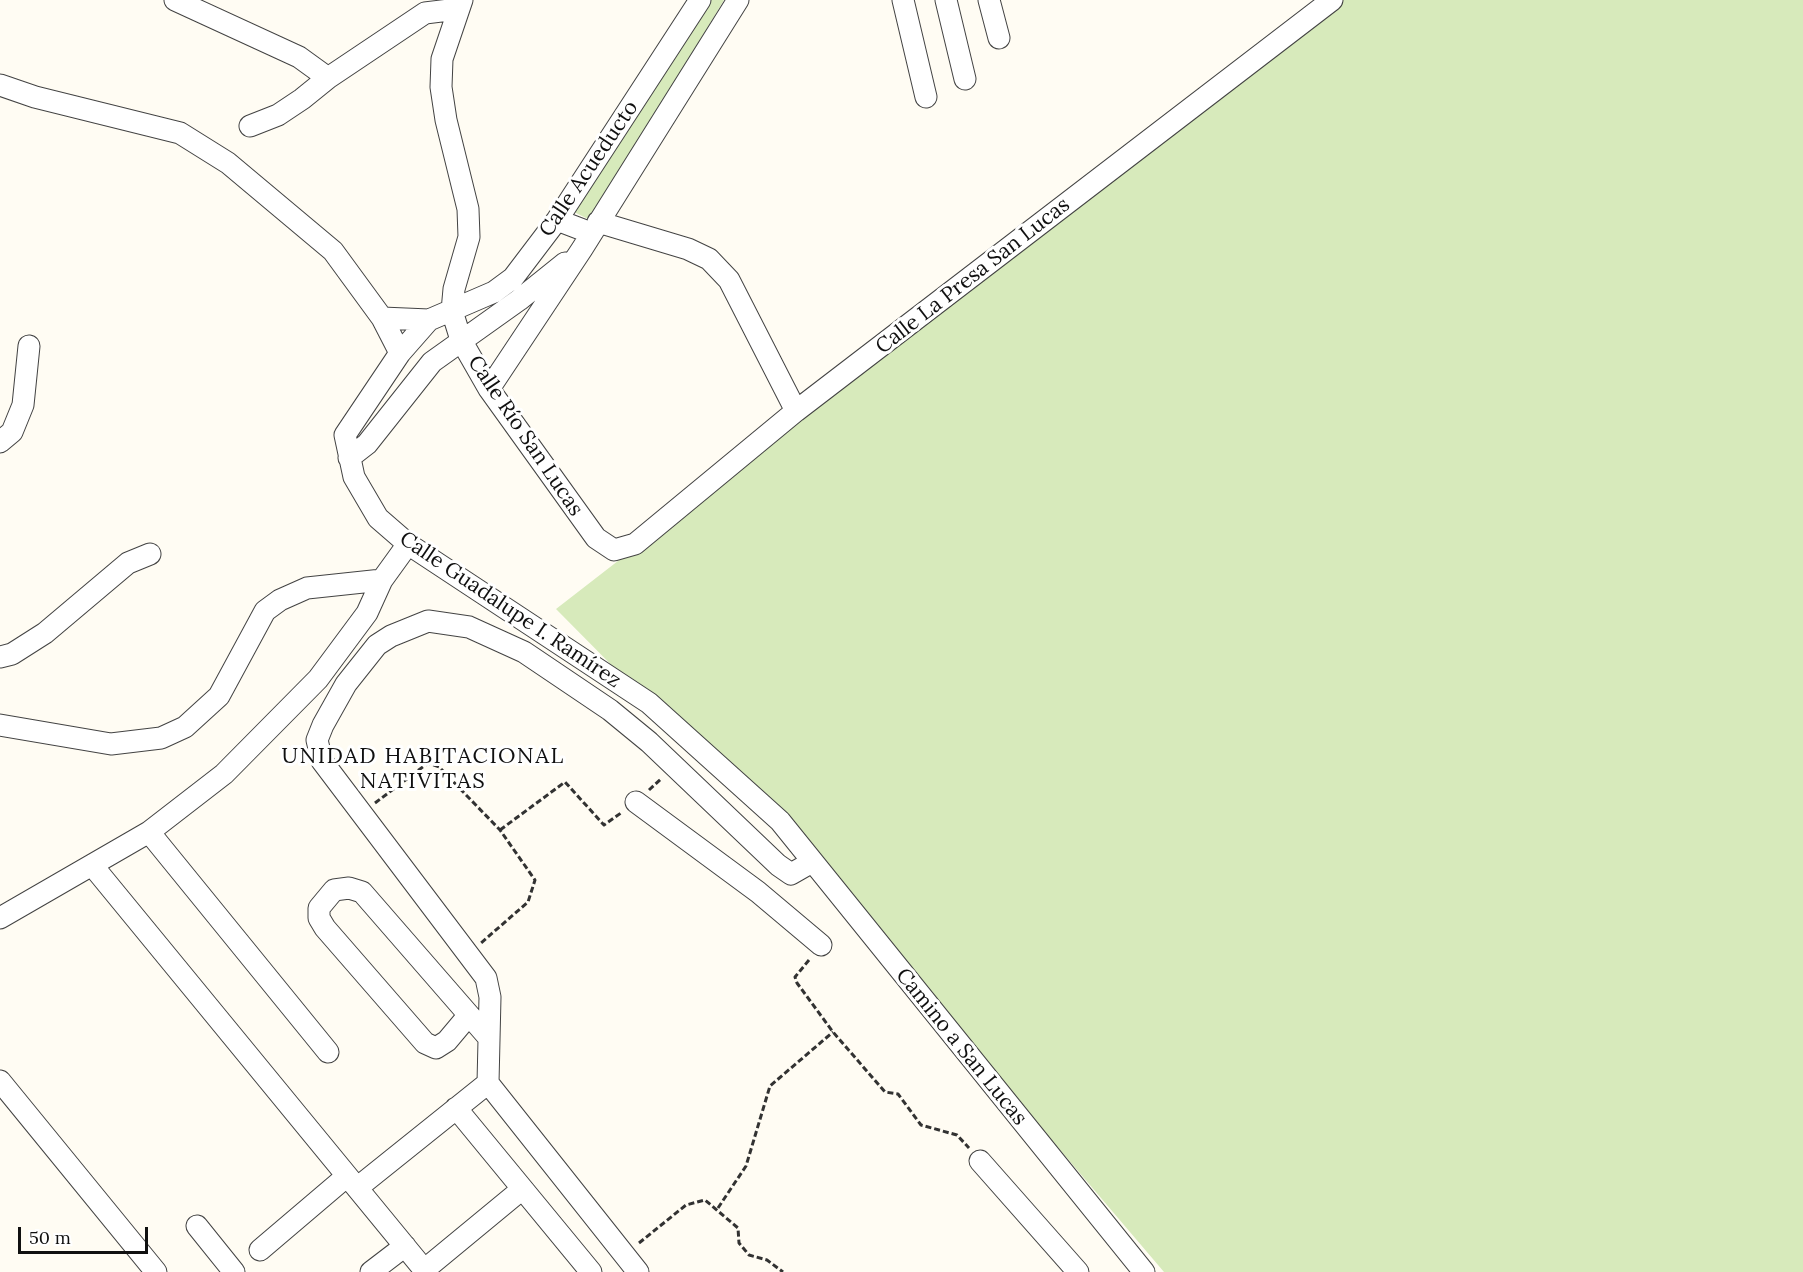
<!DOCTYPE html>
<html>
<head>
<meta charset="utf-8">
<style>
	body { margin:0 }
	#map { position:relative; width:1803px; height:1272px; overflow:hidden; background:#fffcf3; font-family:Lora,serif }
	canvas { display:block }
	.scale { position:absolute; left:18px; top:1227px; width:130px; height:27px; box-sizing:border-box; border:3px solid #101010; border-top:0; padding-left:8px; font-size:18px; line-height:21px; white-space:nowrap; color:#101010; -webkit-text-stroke:4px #fff; paint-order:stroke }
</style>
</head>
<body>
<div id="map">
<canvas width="1803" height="1272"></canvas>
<div class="scale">50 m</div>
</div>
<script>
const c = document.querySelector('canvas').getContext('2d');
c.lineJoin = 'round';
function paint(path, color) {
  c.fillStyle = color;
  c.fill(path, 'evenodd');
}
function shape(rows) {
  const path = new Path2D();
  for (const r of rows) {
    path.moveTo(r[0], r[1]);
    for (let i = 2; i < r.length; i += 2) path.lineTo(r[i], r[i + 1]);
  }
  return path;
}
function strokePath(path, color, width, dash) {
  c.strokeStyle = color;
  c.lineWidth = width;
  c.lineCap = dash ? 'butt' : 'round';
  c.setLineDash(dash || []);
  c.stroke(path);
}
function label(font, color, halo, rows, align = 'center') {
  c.font = font + ' Lora,serif';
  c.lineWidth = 6;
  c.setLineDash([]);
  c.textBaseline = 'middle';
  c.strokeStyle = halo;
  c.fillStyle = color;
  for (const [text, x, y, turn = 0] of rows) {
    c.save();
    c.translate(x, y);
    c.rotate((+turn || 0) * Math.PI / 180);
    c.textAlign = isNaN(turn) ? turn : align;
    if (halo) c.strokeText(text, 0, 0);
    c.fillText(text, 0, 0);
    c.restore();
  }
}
const green = shape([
	[705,0,724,0,592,221,568,209],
	[1341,0,1803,0,1803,1272,1164,1272,780,821,649,703,556,609]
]);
const path = shape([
	[649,790,662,778],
	[375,803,428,763,439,767,500,830,535,880,528,902,481,943],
	[500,830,565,782,604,825,621,813],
	[809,960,795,977,797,983,833,1032,885,1092,898,1094,921,1125,957,1135,969,1148],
	[718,1208,746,1166,770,1086,833,1032],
	[639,1243,686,1205,705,1200,738,1228,739,1243,749,1255,767,1260,783,1272]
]);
const minor = shape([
	[175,0,299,57,328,78],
	[462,0,442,59,441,87,446,120,468,209,469,237,454,289,452,311,461,340,489,389,596,538,614,550,635,544,796,411,1332,0],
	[700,0,557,220,513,278,494,292,429,320,400,353,345,435,354,477,378,518,408,544,649,703,780,821,1144,1272],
	[903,0,926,97],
	[946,0,965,79],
	[989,0,999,38],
	[0,85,35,97,180,133,228,163,333,251,382,318,400,353],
	[250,126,278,115,302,99,328,78,425,13,457,9],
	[557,220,591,233],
	[598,222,688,249,709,259,729,280,796,411],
	[382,318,429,320],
	[489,389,582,249,738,0],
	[0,442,12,432,23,405,29,346],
	[349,458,367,444,432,362,519,300,565,263],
	[0,657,12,654,45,633,128,563,150,554],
	[0,725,111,744,161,738,185,727,219,696,265,611,280,600,307,588,382,580],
	[636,802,758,892,821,945],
	[149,832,328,1052],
	[92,865,426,1272],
	[0,918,149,832,224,774,318,679,367,613,382,580,408,544],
	[468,1016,447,1041,436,1048,425,1043,325,928,319,918,319,908,334,890,349,888,362,892,489,1038],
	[0,1081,156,1272],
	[456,1108,591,1272],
	[980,1161,1078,1272],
	[357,1188,488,1083],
	[197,1226,234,1272],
	[260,1250,347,1176],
	[424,1270,521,1190],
	[371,1272,405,1246],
	[638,1272,488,1083,490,997,486,978,322,761,317,740,323,725,346,684,377,645,391,636,428,621,469,627,524,652,610,710,649,742,778,865,791,874,812,862]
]);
const streetNames = [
	["Calle Acueducto",589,169,-56],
	["Calle La Presa San Lucas",973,276,-38],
	["Calle Río San Lucas",525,436,56],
	["Calle Guadalupe I. Ramírez",510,610,34],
	["Camino a San Lucas",961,1047,51]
];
const neighbourhoodNames = [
	["UNIDAD HABITACIONAL",423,757],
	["NATIVITAS",423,782]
];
paint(green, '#d7eabb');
strokePath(minor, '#434343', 23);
strokePath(path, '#323232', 3, [6, 3]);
strokePath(minor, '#fff', 21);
label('21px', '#101010', '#fff', streetNames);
c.letterSpacing = '1.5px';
label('22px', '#101010', '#fff', neighbourhoodNames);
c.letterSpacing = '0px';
</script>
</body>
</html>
